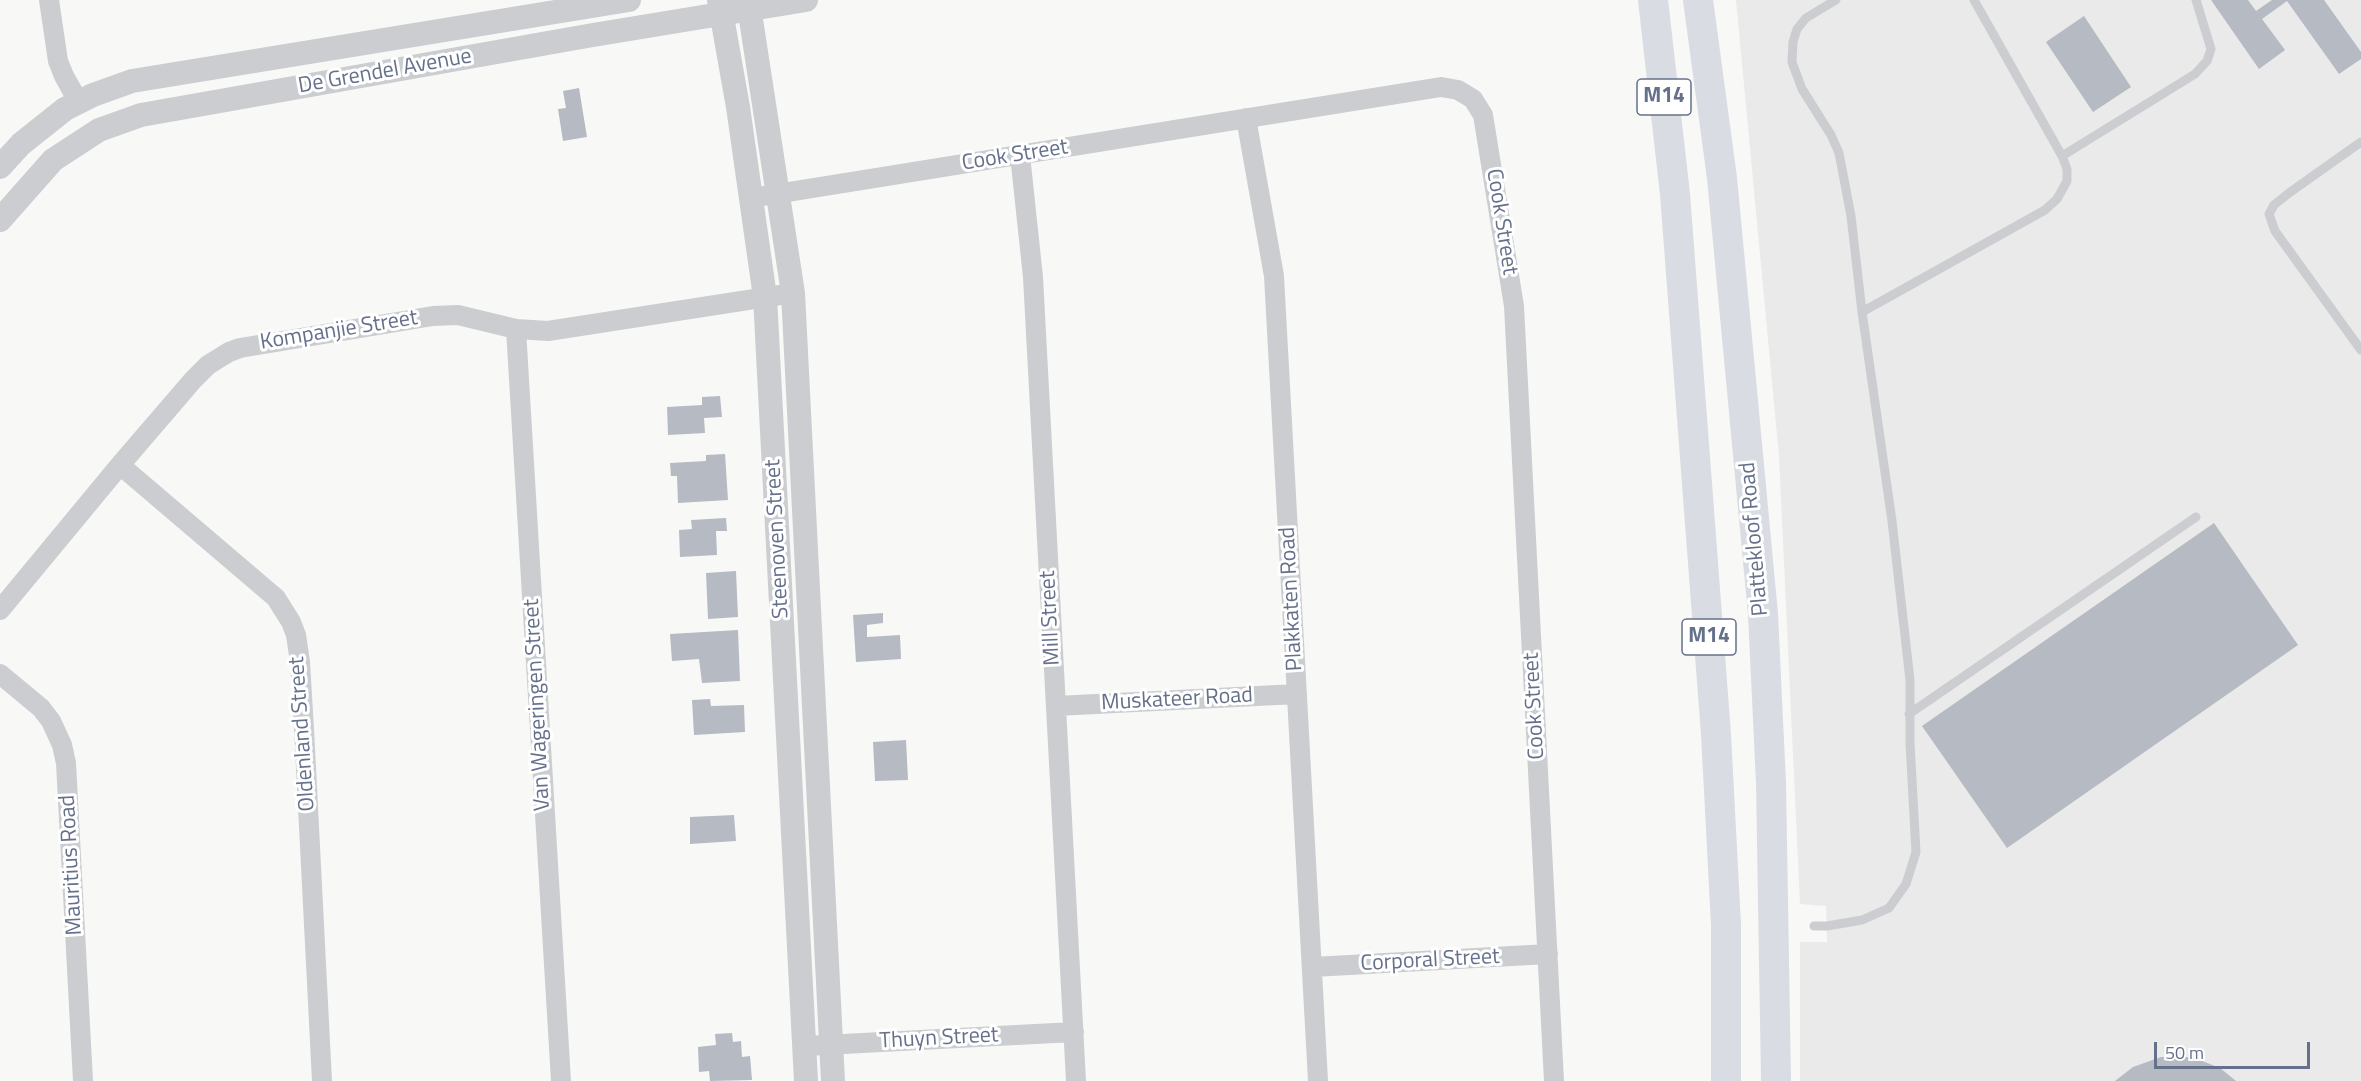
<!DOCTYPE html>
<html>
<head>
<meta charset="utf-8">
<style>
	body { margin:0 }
	#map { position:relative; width:2361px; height:1081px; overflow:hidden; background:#f8f9f6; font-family:"Titillium Web",sans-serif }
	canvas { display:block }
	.scale { position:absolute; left:2154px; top:1042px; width:156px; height:27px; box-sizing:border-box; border:3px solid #65708a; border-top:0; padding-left:8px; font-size:18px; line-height:21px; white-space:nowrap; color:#65708a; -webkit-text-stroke:4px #fff; paint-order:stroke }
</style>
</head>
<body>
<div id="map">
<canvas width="2361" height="1081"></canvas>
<div class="scale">50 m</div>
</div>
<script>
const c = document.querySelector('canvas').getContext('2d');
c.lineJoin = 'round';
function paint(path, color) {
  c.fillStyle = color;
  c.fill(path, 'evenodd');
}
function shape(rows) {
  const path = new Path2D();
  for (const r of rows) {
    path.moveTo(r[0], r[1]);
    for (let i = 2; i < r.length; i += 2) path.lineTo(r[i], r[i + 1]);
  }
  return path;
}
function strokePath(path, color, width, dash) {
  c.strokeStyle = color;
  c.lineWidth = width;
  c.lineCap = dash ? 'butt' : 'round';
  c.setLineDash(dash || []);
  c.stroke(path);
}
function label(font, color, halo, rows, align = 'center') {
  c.font = font + ' "Titillium Web",sans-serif';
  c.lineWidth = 6;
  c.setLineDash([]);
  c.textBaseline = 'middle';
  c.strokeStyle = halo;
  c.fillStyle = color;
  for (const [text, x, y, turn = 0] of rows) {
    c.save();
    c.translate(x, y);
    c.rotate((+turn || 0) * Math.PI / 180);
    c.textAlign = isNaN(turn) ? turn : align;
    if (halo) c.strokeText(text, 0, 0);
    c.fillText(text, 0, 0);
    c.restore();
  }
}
const built = shape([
	[1736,0,2361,0,2361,1081,1800,1081,1800,942,1827,942,1826,906,1800,904,1779,456]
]);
const building = shape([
	[2211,0,2248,0,2256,11,2272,0,2324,0,2361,52,2361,59,2339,74,2287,1,2262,19,2285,50,2259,69],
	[2084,16,2131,87,2093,112,2046,42],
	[579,88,587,137,563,141,558,109,566,108,563,91],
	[720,396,722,417,704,418,705,433,668,435,667,407,702,405,702,397],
	[725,454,728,500,678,503,677,476,671,476,670,463,706,461,706,455],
	[726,518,727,531,716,531,717,555,680,557,679,530,692,529,691,520],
	[2214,523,2298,645,2007,848,1922,726],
	[736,571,738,617,708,619,706,573],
	[883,613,883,623,867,625,867,637,900,635,901,659,856,662,853,615],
	[738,630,740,681,702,683,699,659,672,661,670,634],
	[710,699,711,706,744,705,745,732,694,735,692,700],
	[906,740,908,780,875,781,873,742],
	[734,815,736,841,690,844,690,817],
	[732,1033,733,1042,741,1041,742,1057,750,1056,752,1080,710,1081,709,1071,699,1072,698,1047,716,1045,715,1034],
	[2161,1057,2192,1057,2220,1068,2236,1081,2115,1081,2133,1067]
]);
const service = shape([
	[2361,142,2289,193,2274,205,2269,214,2275,231,2361,350],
	[2062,156,2195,74,2207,61,2211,49,2196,0],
	[1862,312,2045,210,2057,199,2067,181,2067,169,2062,156,1974,0],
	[1909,714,2196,517],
	[1814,926,1827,926,1862,920,1889,908,1906,884,1916,852,1910,743,1910,680,1892,521,1862,312,1851,216,1839,153,1831,135,1802,89,1792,62,1793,42,1797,29,1806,18,1836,0]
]);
const minor = shape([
	[49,0,58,61,64,76,78,101],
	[1246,118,1274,276,1318,1081],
	[1020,155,1033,277,1076,1081],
	[751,198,1441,87,1458,90,1473,99,1483,115,1514,306,1554,1081],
	[516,329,561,1081],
	[120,465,276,598,291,622,296,635,300,662,304,729,322,1081],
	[0,610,120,465,193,380,208,365,229,352,240,348,433,316,458,315,516,329,548,331,793,293],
	[0,674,41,708,51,721,62,745,66,763,83,1081],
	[1056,706,1297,694],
	[1313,967,1548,954],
	[805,1046,1074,1032]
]);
const tertiary = shape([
	[719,0,738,107,765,297,806,1081],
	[748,0,793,293,833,1081],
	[0,167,21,144,65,109,93,95,132,81,629,0],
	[0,220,53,160,99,130,141,115,593,35,806,0]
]);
const primary = shape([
	[1653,0,1675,194,1716,734,1726,925,1726,1081],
	[1698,0,1722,178,1763,614,1771,783,1776,1081]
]);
const shields = [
	[1664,97,54],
	[1709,637,54]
];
const shieldNames = [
	["M14",1664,97],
	["M14",1709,637]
];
const streetNames = [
	["De Grendel Avenue",385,72,-10],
	["Cook Street",1015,156,-9],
	["Cook Street",1501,222,81],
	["Kompanjie Street",339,331,-9],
	["Steenoven Street",778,539,-93],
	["Plattekloof Road",1755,539,-95],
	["Plakkaten Road",1292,599,-93],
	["Mill Street",1051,618,-93],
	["Muskateer Road",1177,700,-3],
	["Van Wageringen Street",538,705,-93],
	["Cook Street",1535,706,-93],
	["Oldenland Street",303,734,-94],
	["Mauritius Road",72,865,-93],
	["Corporal Street",1430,961,-3],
	["Thuyn Street",939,1039,-3]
];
paint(built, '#e9eae9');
paint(building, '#b5bac3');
strokePath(service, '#cbcdd1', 9);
strokePath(minor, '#cbcdd1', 20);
strokePath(tertiary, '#cbcdd1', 24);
strokePath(primary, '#d9dce2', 30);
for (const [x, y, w] of shields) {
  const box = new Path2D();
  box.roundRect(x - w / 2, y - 18, w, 36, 4.5);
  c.fillStyle = '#fff';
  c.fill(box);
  strokePath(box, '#65708a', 1.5);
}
label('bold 21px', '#65708a', null, shieldNames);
label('22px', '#65708a', '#fff', streetNames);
</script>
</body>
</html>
